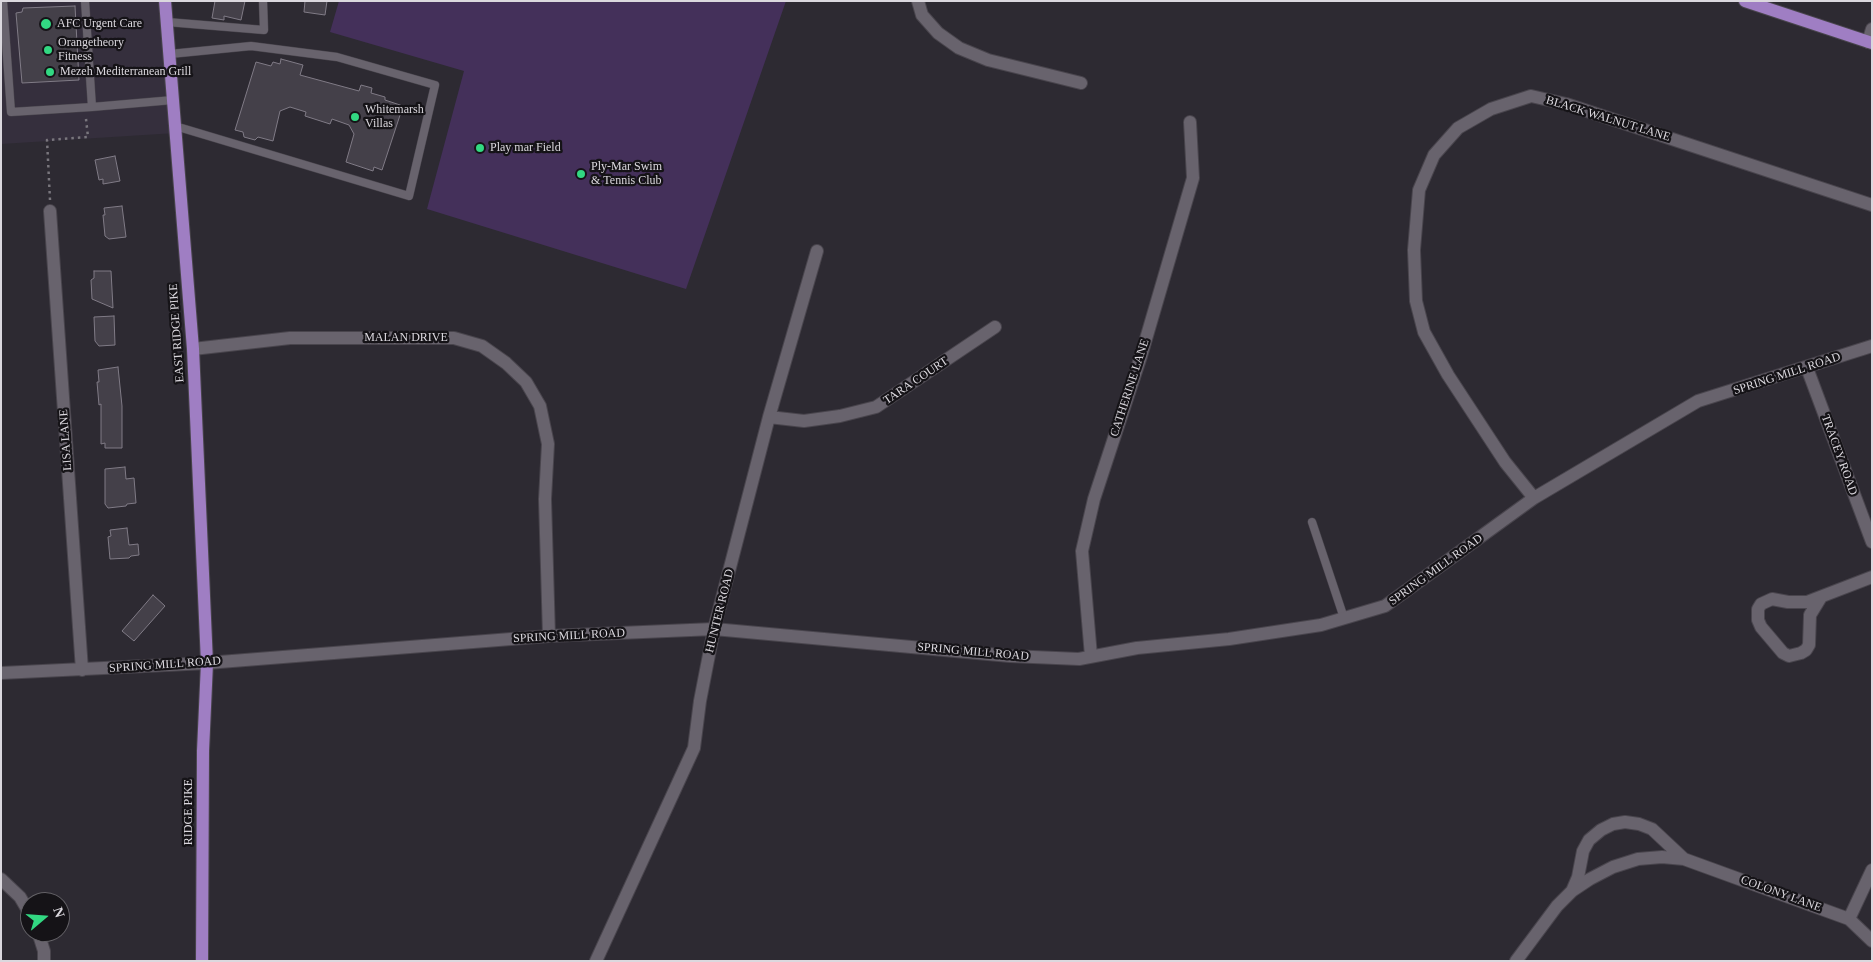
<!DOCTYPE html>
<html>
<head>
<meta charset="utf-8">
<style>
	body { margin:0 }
	#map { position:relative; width:1873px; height:962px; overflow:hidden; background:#2d2a32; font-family:Georgia,serif }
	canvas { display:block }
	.frame { position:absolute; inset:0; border:2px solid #dbd8de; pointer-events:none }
	.north { position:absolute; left:20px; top:892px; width:50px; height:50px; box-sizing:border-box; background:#151317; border:1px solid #646267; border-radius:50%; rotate:72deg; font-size:14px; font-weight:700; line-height:20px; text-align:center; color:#dbd8de }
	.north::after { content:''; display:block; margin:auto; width:18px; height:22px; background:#32d882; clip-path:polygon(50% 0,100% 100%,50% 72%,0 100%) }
</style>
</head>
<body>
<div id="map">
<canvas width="1873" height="962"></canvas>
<div class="frame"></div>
<div class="north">N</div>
</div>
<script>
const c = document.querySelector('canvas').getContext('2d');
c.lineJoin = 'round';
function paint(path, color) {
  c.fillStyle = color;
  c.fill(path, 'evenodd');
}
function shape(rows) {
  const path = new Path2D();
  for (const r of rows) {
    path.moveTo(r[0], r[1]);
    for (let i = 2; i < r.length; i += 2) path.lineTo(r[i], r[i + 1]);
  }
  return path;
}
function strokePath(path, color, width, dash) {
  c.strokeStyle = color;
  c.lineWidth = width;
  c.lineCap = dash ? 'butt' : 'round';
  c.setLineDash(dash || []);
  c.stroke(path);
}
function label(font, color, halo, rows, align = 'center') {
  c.font = font + ' Georgia,serif';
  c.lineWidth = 4.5;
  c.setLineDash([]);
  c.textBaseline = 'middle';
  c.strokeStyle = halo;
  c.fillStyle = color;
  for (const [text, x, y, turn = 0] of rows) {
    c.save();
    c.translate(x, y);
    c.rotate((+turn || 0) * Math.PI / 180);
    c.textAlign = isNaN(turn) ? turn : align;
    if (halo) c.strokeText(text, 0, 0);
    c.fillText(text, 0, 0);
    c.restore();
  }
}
const built = shape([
	[1,1,165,1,176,133,1,144]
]);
const green = shape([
	[339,1,786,1,686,289,427,209,464,71,330,32]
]);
const building = shape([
	[215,1,245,1,241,20,224,16,224,20,212,18,215,1],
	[305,1,327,1,325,15,304,12,305,1],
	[75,6,79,80,22,83,16,13,22,12,23,8,75,6],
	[281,59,303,65,300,75,359,91,361,85,372,88,371,93,385,97,385,100,403,106,382,170,374,167,373,171,346,162,354,134,349,125,332,119,330,124,305,116,306,112,290,107,280,111,273,141,258,137,255,140,244,137,243,132,235,130,256,62,271,66,273,62,280,64,281,59],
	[115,156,120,181,103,184,103,179,99,180,95,160,115,156],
	[122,206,126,237,109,239,105,236,103,215,105,215,104,208,122,206],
	[94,271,111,271,113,308,92,299,91,280,94,278,94,271],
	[114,316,115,345,99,346,95,341,94,317,114,316],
	[118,367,122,406,122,448,105,448,105,443,101,444,101,404,99,405,97,382,99,382,98,370,118,367],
	[125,467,126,479,134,478,136,503,127,504,126,506,108,508,105,504,105,469,125,467],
	[127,528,129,545,138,544,139,555,131,556,129,558,110,559,108,537,111,536,110,530,127,528],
	[153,595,165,606,134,641,122,631,153,595]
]);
const path = shape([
	[50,200,47,140,88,137,86,119]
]);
const lane = shape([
	[3,1,11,112,92,107],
	[85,1,92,107,173,100],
	[167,22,264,30,263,1],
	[170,54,251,46,337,57,435,85,409,196,175,126],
	[1312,522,1344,618]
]);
const street = shape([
	[918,1,922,15,938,33,959,48,988,60,1081,83],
	[1868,42,1872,29],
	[50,211,82,670],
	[193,349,290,338,454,338,482,346,506,363,526,382,540,406,548,444,545,499,549,636],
	[1807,368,1872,542],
	[769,417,804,421,840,416,876,407,995,327],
	[1534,498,1505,462,1448,375,1424,332,1416,301,1414,250,1419,190,1434,155,1458,128,1491,109,1531,96,1566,104,1872,205],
	[1821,597,1810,615,1809,645,1806,650,1801,653,1789,656,1783,653,1761,627,1758,620,1758,609,1761,604,1772,599,1788,602,1807,602,1872,577],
	[1091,656,1082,551,1094,499,1141,356,1193,178,1190,122],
	[1,673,207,663,549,636,714,629,1010,656,1079,659,1137,648,1229,639,1321,625,1385,606,1534,498,1698,401,1872,346],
	[1,879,20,897,30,914],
	[1572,891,1578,877,1583,851,1589,840,1601,830,1613,824,1625,822,1639,824,1652,829,1684,859],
	[1849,919,1872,870],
	[38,932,44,951,44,961],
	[596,961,694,748,700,701,714,629,769,417,817,251],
	[1516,961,1557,906,1572,891,1590,879,1613,867,1638,859,1662,857,1684,859,1849,919,1872,941]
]);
const primary = shape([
	[165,1,193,349,207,663,203,751,202,961],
	[1745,1,1872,43]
]);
const markers = [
	[46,24,6,"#32d882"],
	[48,50,5,"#32d882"],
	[50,72,5,"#32d882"],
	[355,117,5,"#32d882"],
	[480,148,5,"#32d882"],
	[581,174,5,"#32d882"]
];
const poiNames = [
	["AFC Urgent Care",57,24],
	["Orangetheory",58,43],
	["Fitness",58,57],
	["Mezeh Mediterranean Grill",60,72],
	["Whitemarsh",365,110],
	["Villas",365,124],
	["Play mar Field",490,148],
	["Ply-Mar Swim",591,167],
	["& Tennis Club",591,181]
];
const streetNames = [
	["BLACK WALNUT LANE",1608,119,17],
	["EAST RIDGE PIKE",177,333,-94],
	["MALAN DRIVE",406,338],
	["SPRING MILL ROAD",1787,374,-18],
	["TARA COURT",916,381,-34],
	["CATHERINE LANE",1130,388,-72],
	["LISA LANE",66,440,-94],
	["TRACEY ROAD",1839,455,70],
	["SPRING MILL ROAD",1436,570,-36],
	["HUNTER ROAD",720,611,-76],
	["SPRING MILL ROAD",569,636,-3],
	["SPRING MILL ROAD",973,652,5],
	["SPRING MILL ROAD",165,665,-4],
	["RIDGE PIKE",189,812,-90],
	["COLONY LANE",1781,894,20]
];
paint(built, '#352f3d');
paint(green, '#44305a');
paint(building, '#444049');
strokePath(building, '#807b86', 1);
strokePath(lane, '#49454d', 9);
strokePath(street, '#49454d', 14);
strokePath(primary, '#49454d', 14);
strokePath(path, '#79767d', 2.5, [2.5, 4]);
strokePath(lane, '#68636d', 8);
strokePath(street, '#68636d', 12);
strokePath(primary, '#9f7ec3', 12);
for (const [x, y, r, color] of markers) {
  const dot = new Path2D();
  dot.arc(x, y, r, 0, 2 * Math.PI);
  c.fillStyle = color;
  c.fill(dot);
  strokePath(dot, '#151317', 2);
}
label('12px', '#dbd8de', '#151317', poiNames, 'left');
label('12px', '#dbd8de', '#151317', streetNames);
</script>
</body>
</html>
